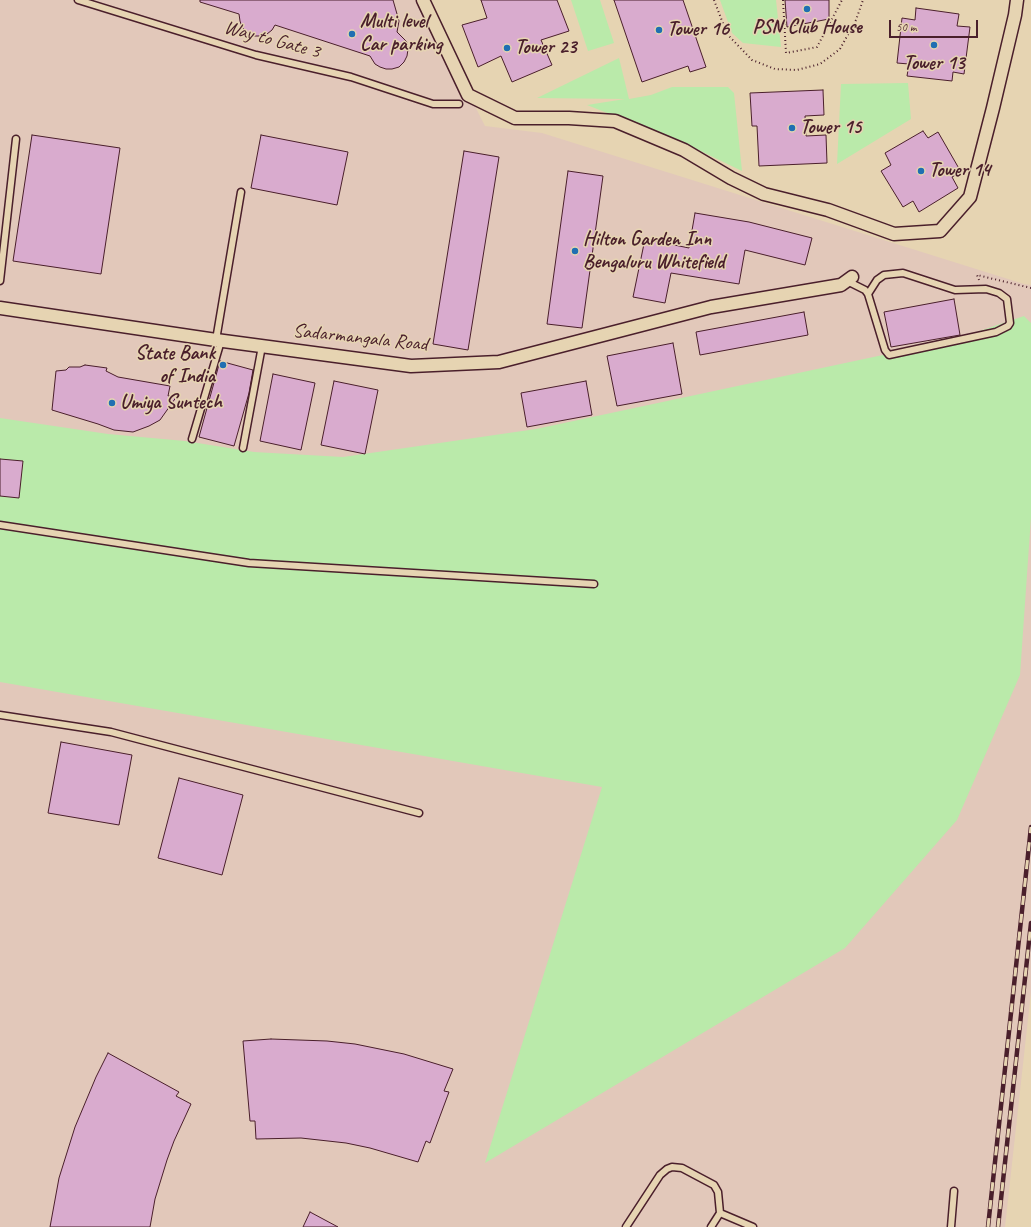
<!DOCTYPE html>
<html>
<head>
<meta charset="utf-8">
<style>
	body { margin:0 }
	#map { position:relative; width:1031px; height:1227px; overflow:hidden; background:#e6d4b2; font-family:Caveat,sans-serif }
	canvas { display:block }
	.scale { position:absolute; left:889px; top:20px; width:89px; height:18px; box-sizing:border-box; border:2px solid #4a1f2b; border-top:0; padding-left:5px; font-size:12px; line-height:14px; white-space:nowrap; color:#4a1f2b; -webkit-text-stroke:3px #e6d4b2; paint-order:stroke }
</style>
</head>
<body>
<div id="map">
<canvas width="1031" height="1227"></canvas>
<div class="scale">50 m</div>
</div>
<script>
const c = document.querySelector('canvas').getContext('2d');
c.lineJoin = 'round';
function paint(path, color) {
  c.fillStyle = color;
  c.fill(path, 'evenodd');
}
function shape(rows) {
  const path = new Path2D();
  for (const r of rows) {
    path.moveTo(r[0], r[1]);
    for (let i = 2; i < r.length; i += 2) path.lineTo(r[i], r[i + 1]);
  }
  return path;
}
function strokePath(path, color, width, dash) {
  c.strokeStyle = color;
  c.lineWidth = width;
  c.lineCap = dash ? 'butt' : 'round';
  c.setLineDash(dash || []);
  c.stroke(path);
}
function label(font, color, halo, rows, align = 'center') {
  c.font = font + ' Caveat,sans-serif';
  c.lineWidth = 3;
  c.setLineDash([]);
  c.textBaseline = 'middle';
  c.strokeStyle = halo;
  c.fillStyle = color;
  for (const [text, x, y, turn = 0] of rows) {
    c.save();
    c.translate(x, y);
    c.rotate((+turn || 0) * Math.PI / 180);
    c.textAlign = isNaN(turn) ? turn : align;
    if (halo) c.strokeText(text, 0, 0);
    c.fillText(text, 0, 0);
    c.restore();
  }
}
const built = shape([
	[0,0,424,0,430,17,485,126,542,133,1024,284,1031,285,1031,992,1005,1227,0,1227]
]);
const green = shape([
	[571,0,600,0,614,43,588,51],
	[720,0,776,0,781,47,743,43,732,33],
	[619,58,629,99,651,95,672,87,728,87,734,93,742,171,686,144,587,105,625,99,537,98],
	[908,83,911,119,837,164,841,84],
	[1024,316,1031,323,1031,517,1020,675,957,820,845,948,485,1163,602,787,0,682,0,418,108,434,185,441,254,452,343,457,536,429,953,340]
]);
const building = shape([
	[200,0,393,0,399,21,397,32,407,42,408,49,407,56,404,62,399,67,392,69,386,69,380,67,375,64,370,56,275,25,272,30,267,34,263,36,254,36,246,32,242,27,240,21,239,14,200,2,200,0],
	[481,0,557,0,569,31,541,40,552,65,512,82,501,56,478,67,462,25,487,18,481,0],
	[614,0,683,0,706,67,690,72,688,66,642,82,614,0],
	[785,0,829,0,829,19,787,27,785,0],
	[916,8,959,14,957,26,970,27,964,74,953,72,952,81,907,76,909,64,897,63,902,18,915,20,916,8],
	[823,90,824,115,805,116,806,136,826,135,827,163,759,166,757,126,752,126,750,93,823,90],
	[923,131,928,138,938,132,961,172,952,177,958,188,919,212,913,201,903,207,881,171,891,165,885,153,923,131],
	[32,135,120,148,101,274,13,261,32,135],
	[261,135,348,152,337,205,251,188,261,135],
	[464,151,499,157,468,350,433,344,464,151],
	[568,171,603,176,582,328,547,324,568,171],
	[695,213,749,222,812,238,805,265,745,250,739,284,671,273,665,303,633,297,645,239,689,248,695,213],
	[954,299,960,335,891,347,884,312,954,299],
	[804,312,808,335,700,355,696,332,804,312],
	[673,343,682,394,617,406,607,356,673,343],
	[220,361,253,370,249,393,234,446,199,437,220,361],
	[85,365,107,368,106,371,118,377,170,386,168,396,177,396,160,420,149,426,133,432,114,430,98,424,52,410,56,371,66,370,69,367,80,367,85,365],
	[273,374,315,383,301,450,260,441,273,374],
	[334,381,378,390,365,454,321,445,334,381],
	[586,381,592,415,527,427,521,393,586,381],
	[0,459,23,461,19,498,0,496,0,459],
	[61,742,132,755,119,825,48,813,61,742],
	[179,778,243,795,222,875,158,858,179,778],
	[271,1039,327,1041,355,1044,404,1054,453,1069,444,1091,449,1092,430,1143,426,1141,418,1162,370,1148,346,1143,301,1138,256,1139,255,1121,250,1121,243,1041,271,1039],
	[108,1053,179,1092,176,1096,191,1104,174,1141,167,1160,155,1199,150,1227,50,1227,59,1178,75,1127,96,1077,108,1053],
	[310,1212,338,1227,303,1227,310,1212]
]);
const path = shape([
	[714,0,727,34,752,60,775,69,797,70,820,64,840,49,856,20,863,0],
	[783,0,786,53,817,47,842,0],
	[979,280,977,275,1031,288]
]);
const service = shape([
	[78,0,256,55,351,77,433,104,459,104],
	[0,281,16,139],
	[847,281,865,290,868,294,885,350,889,355,996,332,1008,326,1010,323,1007,299,999,293,986,289,955,290,903,273,884,275,877,280,868,294],
	[216,340,241,192],
	[192,439,221,341],
	[243,448,262,346],
	[0,525,249,563,594,584],
	[0,715,111,732,419,813],
	[626,1227,660,1175,667,1169,672,1167,682,1168,714,1185,718,1192,720,1213],
	[711,1227,720,1213,753,1227],
	[951,1227,954,1191]
]);
const minor = shape([
	[423,0,468,95,515,118,569,118,615,121,684,150,731,178,764,194,828,210,894,234,940,231,970,197,993,108,1015,15,1017,0],
	[0,308,216,340,411,366,499,362,711,307,841,285,852,277]
]);
const rail = shape([
	[988,1227,1031,827],
	[998,1227,1031,923]
]);
const markers = [
	[807,9,4,"#1f6fb2"],
	[659,30,4,"#1f6fb2"],
	[352,34,4,"#1f6fb2"],
	[934,45,4,"#1f6fb2"],
	[507,48,4,"#1f6fb2"],
	[792,128,4,"#1f6fb2"],
	[921,171,4,"#1f6fb2"],
	[575,251,4,"#1f6fb2"],
	[223,365,4,"#1f6fb2"],
	[112,403,4,"#1f6fb2"]
];
const poiNames = [
	["Multi level",360,22],
	["Car parking",360,45],
	["PSN Club House",807,28,"center"],
	["Tower 16",667,30],
	["Tower 23",515,48],
	["Tower 13",934,64,"center"],
	["Tower 15",800,128],
	["Tower 14",929,171],
	["Hilton Garden Inn",583,240],
	["Bengaluru Whitefield",583,263],
	["State Bank",215,354,"right"],
	["of India",215,377,"right"],
	["Umiya Suntech",120,403]
];
const streetNames = [
	["Way to Gate 3",272,40,15],
	["Sadarmangala Road",360,338,6]
];
paint(built, '#e2c8ba');
paint(green, '#baeaaa');
paint(building, '#d9abce');
strokePath(building, '#4a1f2b', 1);
strokePath(service, '#4a1f2b', 9);
strokePath(minor, '#4a1f2b', 15);
strokePath(path, '#4a1f2b', 2, [1, 3]);
strokePath(service, '#e6d4b2', 6);
strokePath(minor, '#e6d4b2', 12);
strokePath(rail, '#4a1f2b', 4.5);
strokePath(rail, '#e6d4b2', 3, [9]);
for (const [x, y, r, color] of markers) {
  const dot = new Path2D();
  dot.arc(x, y, r, 0, 2 * Math.PI);
  c.fillStyle = color;
  c.fill(dot);
  strokePath(dot, '#e6d4b2', 1.5);
}
label('bold 20px', '#4a1f2b', '#e6d4b2', poiNames, 'left');
label('20px', '#4a1f2b', '#e6d4b2', streetNames);
</script>
</body>
</html>
